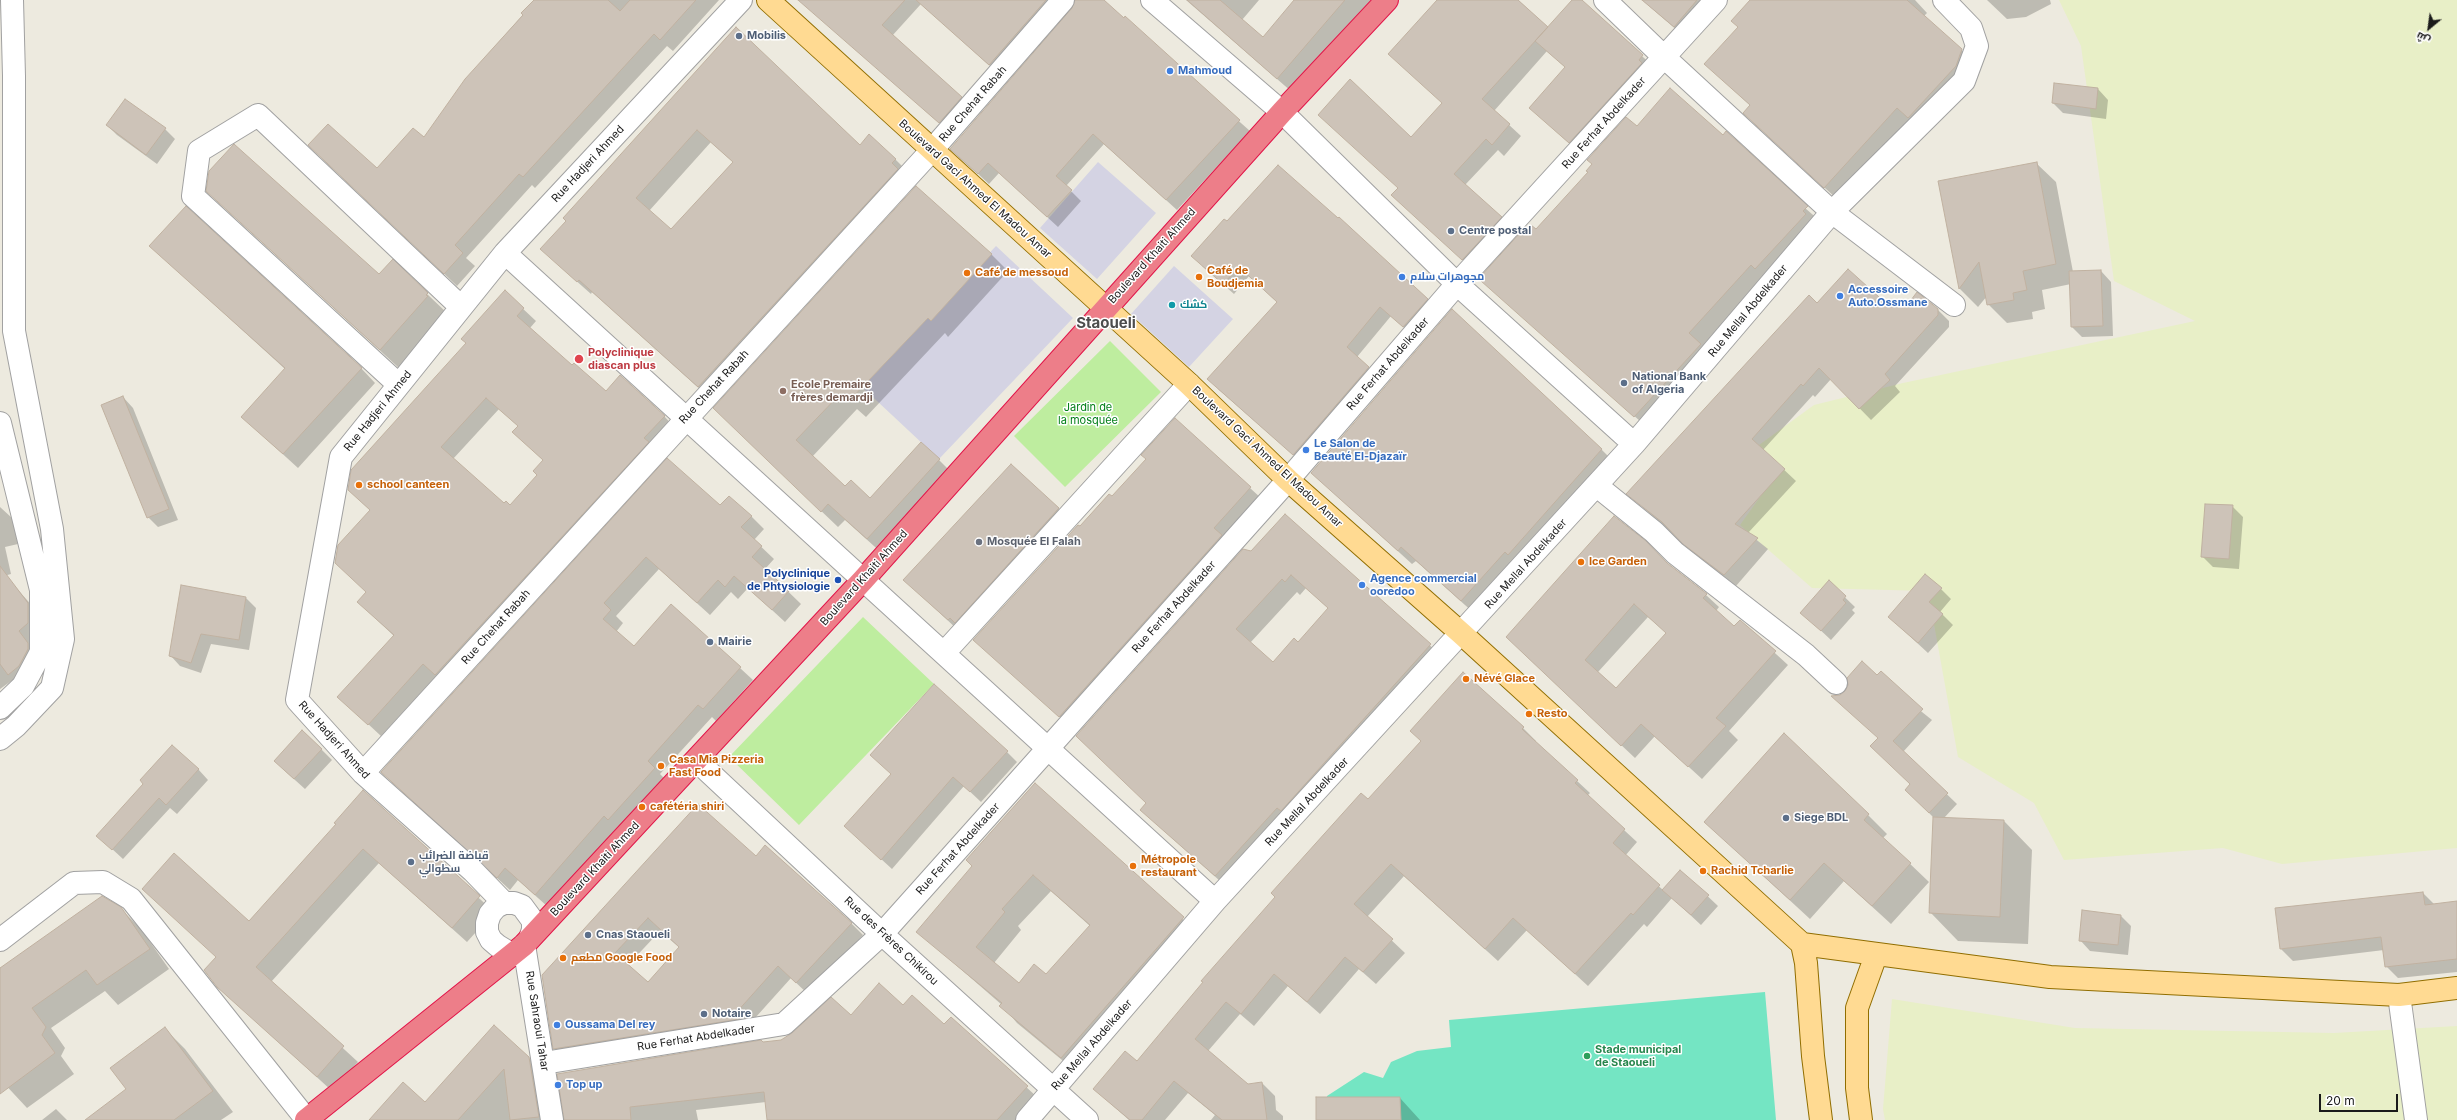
<!DOCTYPE html>
<html>
<head>
<meta charset="utf-8">
<style>
	body { margin:0 }
	#map { position:relative; width:2457px; height:1120px; overflow:hidden; background:#edeadf; font-family:Inter,Cairo,sans-serif }
	canvas { display:block }
	.north { position:absolute; left:2409px; top:8px; width:40px; height:40px; -webkit-text-stroke:3px #fff; paint-order:stroke; rotate:209deg; font-size:11px; font-weight:700; line-height:16px; text-align:center; color:#1a1a1a }
	.north::after { content:''; display:block; margin:auto; width:14px; height:18px; background:#1a1a1a; clip-path:polygon(50% 0,100% 100%,50% 72%,0 100%) }
	.scale { position:absolute; left:2319px; top:1094px; width:79px; height:18px; box-sizing:border-box; border:2px solid #1a1a1a; border-top:0; padding-left:5px; font-size:12px; line-height:14px; white-space:nowrap; color:#1a1a1a; -webkit-text-stroke:3px #fff; paint-order:stroke }
</style>
</head>
<body>
<div id="map">
<canvas width="2457" height="1120"></canvas>
<div class="north">ش</div>
<div class="scale">20 m</div>
</div>
<script>
const c = document.querySelector('canvas').getContext('2d');
c.lineJoin = 'round';
function paint(path, color) {
  c.fillStyle = color;
  c.fill(path, 'evenodd');
}
function shape(rows) {
  const path = new Path2D();
  for (const r of rows) {
    path.moveTo(r[0], r[1]);
    for (let i = 2; i < r.length; i += 2) path.lineTo(r[i], r[i + 1]);
  }
  return path;
}
function strokePath(path, color, width, dash) {
  c.strokeStyle = color;
  c.lineWidth = width;
  c.lineCap = dash ? 'butt' : 'round';
  c.setLineDash(dash || []);
  c.stroke(path);
}
function label(font, color, halo, rows, align = 'center') {
  c.font = font + ' Inter,Cairo,sans-serif';
  c.lineWidth = 3;
  c.setLineDash([]);
  c.textBaseline = 'middle';
  c.strokeStyle = halo;
  c.fillStyle = color;
  for (const [text, x, y, turn = 0] of rows) {
    c.save();
    c.translate(x, y);
    c.rotate((+turn || 0) * Math.PI / 180);
    c.textAlign = isNaN(turn) ? turn : align;
    if (halo) c.strokeText(text, 0, 0);
    c.fillText(text, 0, 0);
    c.restore();
  }
}
const farmland = shape([
	[2059,0,2457,0,2457,848,2282,864,2223,848,2064,860,2034,803,1958,757,1928,591,1812,588,1740,525,1782,466,1759,445,1814,405,1903,383,2195,321,2114,281,2081,46],
	[1892,999,2075,1028,2334,1033,2457,1026,2457,1120,1885,1120,1883,1109]
]);
const grass = shape([
	[1110,341,1161,392,1065,487,1014,436],
	[863,617,934,684,799,825,729,757]
]);
const pitch = shape([
	[1765,992,1776,1120,1324,1120,1327,1096,1364,1072,1383,1078,1391,1062,1417,1051,1451,1047,1449,1020]
]);
const plaza = shape([
	[1098,162,1156,213,1097,279,1040,228],
	[996,246,1073,318,939,459,862,387],
	[1174,266,1233,319,1189,367,1131,314]
]);
const shadow = shape([
	[536,0,719,0,673,51,667,46,535,188,532,185,466,258,475,266,457,286,322,157,377,170,424,139,466,79],
	[799,0,1068,0,1000,75,921,4,892,36,971,108,951,133],
	[1075,0,1102,0,1250,131,1177,210,1104,144,1066,186,1081,201,1058,227,999,173,989,184,962,159,1073,9],
	[1186,0,1259,0,1242,20,1263,38,1296,0,1379,0,1292,92],
	[1451,0,1518,0,1548,28,1574,0,1581,0,1656,69,1583,156,1530,107,1566,68,1547,51,1494,111,1521,136,1504,156,1498,150,1465,185,1512,229,1474,270,1404,206,1399,188,1319,115,1411,138,1443,103,1389,54],
	[1642,0,1714,0,1686,38],
	[1752,0,1915,0,1927,13,1924,16,1974,62,1921,129,1910,119,1837,199,1756,125,1751,106,1718,76],
	[1987,0,2050,0,2051,4,2026,17,2007,19],
	[736,28,860,146,895,159,908,172,712,400,592,292,591,294,555,262],
	[711,142,733,162,671,230,649,211],
	[2055,84,2098,89,2108,100,2106,119,2063,113,2053,103],
	[107,125,165,129,175,139,157,164,117,135],
	[1637,127,1723,137,1820,221,1702,347,1714,358,1649,429,1482,281,1522,237,1536,231],
	[2036,163,2056,182,2073,272,2101,271,2111,282,2113,336,2082,337,2072,327,2071,284,2042,290,2045,309,2032,312,2033,319,2007,323,1988,304,1987,296,1978,307,1959,288],
	[207,191,379,276,427,294,446,312,399,368],
	[1338,220,1437,310,1414,337,1391,316,1357,357,1378,378,1304,464,1218,389,1277,302,1249,276,1234,294,1202,266,1227,223],
	[150,246,361,368,375,383,298,468,242,417,285,369],
	[991,254,1008,271,948,337,945,333,866,417,857,409,812,457,845,488,870,499,939,460,955,476,884,555,845,520,838,527,731,425],
	[505,292,536,321,530,328,572,367,606,392,664,416,676,429,448,687,436,676,381,736,339,697,394,636,358,602,367,592,371,511,349,490,467,344],
	[499,409,518,426,513,432,544,461,539,475,510,506,504,505,453,459],
	[1817,304,1938,310,1949,321,1949,327,1895,386,1900,392,1871,420,1831,379,1815,397,1813,395,1763,450,1796,481,1748,533,1768,549,1736,586,1696,555,1628,494],
	[123,397,133,408,178,520,158,527,148,517],
	[1601,449,1615,463,1475,614,1416,561,1412,564,1312,473],
	[667,460,720,507,751,516,764,529,754,540,774,559,765,569,801,604,785,622,748,588,738,599,731,592,710,615,659,569,616,616,623,623,616,632,634,648,740,668,753,680,716,721,712,717,660,774,667,781,621,832,617,828,548,907,518,880,510,890,382,772],
	[1011,465,1069,519,958,630,915,590],
	[1250,488,1262,499,1071,727,986,651,1080,528,1112,498],
	[2232,506,2243,517,2239,569,2213,567,2202,556],
	[0,507,12,518,18,544,5,547,11,574,0,577],
	[1285,516,1445,659,1230,890,1141,810,1147,804,1251,552],
	[1306,588,1329,609,1298,643,1273,664,1250,643,1297,592,1300,595],
	[1667,564,1706,595,1719,607,1716,611,1734,628,1740,621,1788,665,1729,731,1738,740,1702,779,1655,736,1635,758,1520,650],
	[1648,617,1667,633,1616,689,1598,672],
	[10,581,44,619,25,689,14,679,0,689,0,588],
	[1829,582,1855,607,1852,610,1855,613,1831,640,1801,612],
	[1941,589,1951,599,1940,612,1953,625,1928,653,1889,617],
	[245,597,256,608,249,650,211,644,201,673,180,666,170,655],
	[1463,674,1523,728,1536,741,1535,742,1590,793,1587,796,1637,842,1625,856,1663,890,1681,871,1718,906,1701,925,1672,898,1647,927,1644,924,1588,986,1527,930,1498,961,1404,876,1367,917,1405,953,1376,984,1359,969,1320,1014,1288,986,1254,1026,1240,1014,1208,1051,1248,1085,1262,1083,1275,1096,1276,1110,1283,1116,1283,1120,1211,1120,1215,1115,1188,1093,1165,1120,1129,1120,1094,1089,1137,1062,1421,741],
	[1877,676,1932,720,1903,752,1957,804,1944,818,2004,821,2032,850,2028,944,1958,941,1930,912,1934,818,1906,790,1911,785,1879,738,1840,696],
	[321,749,332,760,305,789,285,771],
	[1007,752,1017,762,981,802,964,786,892,869,845,826],
	[198,769,208,780,177,814,170,808,123,859,98,836],
	[1035,785,1200,935,1079,1074,1017,1023,1002,1005,918,932,973,866],
	[1051,891,1090,926,1046,975,1019,984,994,963,1021,930,1018,926],
	[363,791,494,912,467,942,379,863,271,982,358,1062,332,1091,217,986,217,957,143,889,249,922,337,824],
	[1868,815,1887,834,1883,838,1929,882,1891,924,1844,881,1810,919,1705,822],
	[756,857,851,923,863,935,809,995,791,978,747,1027,567,1061,554,1048,544,975],
	[660,931,680,948,648,983,628,965],
	[2423,893,2435,905,2457,902,2457,972,2398,978,2386,966,2384,950,2293,961,2281,949],
	[120,908,141,929,169,969,118,1005,105,991,51,1028,65,1048,61,1056,74,1074,27,1108,0,1079,0,970],
	[2121,916,2131,926,2128,955,2090,951,2080,940],
	[903,1006,944,1026,951,1018,1037,1097,1016,1120,768,1120,766,1102,696,1110,698,1120,565,1120,763,1043,781,1041,851,1016],
	[165,1029,185,1049,233,1112,221,1120,86,1120,128,1089],
	[529,1058,539,1068,547,1120,380,1120],
	[1317,1098,1400,1098,1420,1120,1317,1120],
	[56,1109,67,1120,42,1120]
]);
const building = shape([
	[534,0,608,0,620,11,630,0,696,0,660,40,654,34,523,177,519,174,455,245,463,253,444,274,308,145,328,124,377,168,413,128,424,137,465,79,523,15,521,13,534,0],
	[798,0,905,0,882,25,962,97,939,123,798,0],
	[916,0,1046,0,989,65,916,0],
	[1075,0,1104,0,1124,18,1125,16,1240,120,1166,200,1093,134,1056,176,1072,190,1047,217,988,163,978,174,950,149,1072,8,1075,0],
	[1187,0,1220,0,1263,37,1294,0,1345,0,1277,79,1187,0],
	[1437,0,1518,0,1548,27,1482,99,1510,124,1492,145,1486,139,1454,174,1502,217,1462,260,1391,195,1398,188,1318,115,1350,79,1411,137,1442,103,1388,54,1437,0],
	[1572,0,1582,0,1643,55,1639,60,1642,63,1569,143,1529,108,1565,67,1535,41,1572,0],
	[1642,0,1697,0,1674,27,1642,0],
	[1750,0,1907,0,1962,49,1956,66,1908,118,1897,108,1824,188,1743,113,1750,105,1704,64,1738,27,1731,21,1750,0],
	[736,27,860,145,869,134,896,159,892,163,898,169,698,387,579,280,577,282,540,249,566,221,563,218,736,27],
	[697,130,733,162,671,229,636,198,697,130],
	[2054,83,2098,88,2096,109,2052,103,2054,83],
	[1670,88,1723,135,1726,131,1808,206,1803,211,1806,214,1755,269,1751,265,1689,333,1701,344,1634,417,1481,281,1483,279,1481,276,1520,233,1522,235,1531,225,1536,229,1588,172,1586,171,1592,164,1587,160,1626,117,1637,126,1670,88],
	[125,99,166,128,146,155,106,125,125,99],
	[234,144,379,274,393,259,428,293,426,295,428,296,380,350,206,191,209,171,234,144],
	[2037,162,2056,264,2023,271,2027,290,2013,293,2014,300,1987,305,1979,262,1959,289,1938,181,2037,162],
	[1278,165,1338,218,1339,217,1428,299,1403,327,1380,307,1347,347,1369,367,1293,455,1207,379,1277,302,1239,267,1223,284,1191,256,1224,219,1227,221,1278,165],
	[916,186,992,254,931,321,928,318,849,401,841,393,796,440,845,486,851,480,870,498,921,442,940,459,867,539,828,504,821,512,713,408,916,186],
	[186,206,362,368,283,454,241,417,285,368,149,246,186,206],
	[1848,269,1889,306,1895,299,1905,308,1917,292,1938,309,1938,315,1885,374,1890,380,1859,409,1819,368,1803,386,1801,384,1752,439,1785,469,1735,524,1758,538,1724,575,1683,544,1662,522,1626,494,1809,295,1817,303,1848,269],
	[2101,270,2103,326,2071,327,2069,271,2101,270],
	[505,290,524,308,517,316,572,365,574,363,606,391,620,375,665,416,644,438,649,442,435,675,423,664,368,725,337,697,394,635,357,602,366,592,335,563,338,545,370,510,348,490,351,470,466,343,461,339,505,290],
	[486,398,518,426,512,432,543,460,533,471,537,475,510,505,506,501,504,503,441,447,486,398],
	[1452,309,1602,449,1508,555,1505,552,1461,601,1401,547,1398,551,1311,473,1452,309],
	[123,396,169,509,147,518,101,405,123,396],
	[1175,418,1251,487,1214,528,1222,535,1059,717,973,640,1078,525,1080,526,1109,494,1112,496,1146,459,1141,455,1175,418],
	[667,458,720,505,729,496,752,516,741,527,762,546,752,557,789,591,772,610,734,576,725,587,718,580,697,603,646,557,604,603,611,610,603,619,634,646,671,604,741,667,703,709,698,705,648,761,655,768,608,820,604,816,535,895,505,868,497,878,381,772,667,458],
	[1011,464,1059,508,955,623,950,618,948,620,903,580,1011,464],
	[2205,504,2233,505,2229,559,2201,557,2205,504],
	[1285,514,1431,644,1281,811,1277,808,1215,876,1140,810,1146,803,1076,736,1243,549,1251,551,1285,514],
	[1291,575,1328,608,1298,642,1294,638,1273,662,1236,629,1282,579,1285,582,1291,575],
	[1614,516,1646,541,1667,563,1707,594,1703,598,1734,626,1740,620,1776,651,1716,718,1726,726,1688,767,1641,724,1621,746,1506,637,1614,516],
	[1634,604,1666,633,1616,688,1585,660,1634,604],
	[0,566,28,603,28,623,19,631,28,643,28,649,19,666,8,675,0,664,0,566],
	[1925,574,1942,588,1929,602,1943,614,1918,643,1888,617,1925,574],
	[1829,580,1846,596,1843,600,1846,603,1821,631,1800,613,1829,580],
	[181,585,246,597,239,640,201,634,191,663,169,656,181,585],
	[1862,661,1877,675,1881,671,1923,709,1893,741,1948,793,1929,813,1905,790,1910,784,1870,746,1878,738,1831,696,1840,695,1845,691,1848,685,1847,678,1862,661],
	[1463,672,1524,727,1522,729,1578,780,1575,783,1625,829,1613,843,1660,885,1633,915,1631,913,1575,974,1513,918,1485,949,1391,864,1354,904,1393,939,1363,972,1345,957,1307,1002,1274,974,1241,1014,1226,1002,1195,1039,1248,1084,1262,1082,1267,1120,1222,1120,1174,1081,1142,1120,1130,1120,1093,1089,1125,1051,1137,1061,1203,982,1201,981,1275,897,1271,893,1361,793,1368,799,1421,741,1410,731,1463,672],
	[934,684,1008,751,970,792,953,777,881,860,844,826,891,774,870,755,934,684],
	[302,730,322,749,294,779,274,761,302,730],
	[1784,733,1869,814,1864,820,1911,863,1872,906,1824,863,1790,900,1704,822,1784,733],
	[172,745,199,769,166,805,159,798,112,850,96,836,143,784,140,780,172,745],
	[1035,783,1184,917,1061,1058,999,1006,1002,1003,916,932,972,866,966,860,1035,783],
	[1033,875,1090,925,1046,974,1034,964,1019,983,976,947,1005,912,1002,909,1033,875],
	[363,790,480,896,452,928,363,849,256,967,344,1046,317,1077,217,987,204,970,216,957,142,889,174,853,249,921,336,824,334,823,363,790],
	[698,804,756,856,765,845,852,923,796,983,778,966,735,1014,740,1019,553,1049,542,975,698,804],
	[648,918,679,947,648,982,615,953,648,918],
	[1933,817,2004,820,2000,917,1929,913,1933,817],
	[1680,870,1709,895,1691,915,1662,890,1680,870],
	[2423,892,2425,905,2457,901,2457,959,2385,967,2381,937,2280,949,2275,908,2423,892],
	[102,896,121,907,150,949,97,985,86,970,32,1008,46,1027,42,1035,55,1053,0,1094,0,968,102,896],
	[2082,910,2121,915,2118,945,2079,941,2082,910],
	[879,983,903,1005,912,995,944,1024,951,1017,1028,1086,997,1120,767,1120,764,1092,630,1107,631,1120,564,1120,557,1074,761,1040,763,1042,781,1040,792,1033,831,997,851,1015,879,983],
	[494,1025,529,1057,539,1117,510,1120,504,1069,458,1120,369,1120,403,1082,425,1102,494,1025],
	[165,1027,213,1091,174,1120,85,1120,126,1089,110,1068,165,1027],
	[1316,1097,1400,1097,1401,1120,1316,1120,1316,1097]
]);
const minor = shape([
	[1152,0,1282,112,1457,284,1634,444],
	[1605,0,1664,57,1832,212,1954,305],
	[505,253,1215,901],
	[399,385,193,196,199,151,258,115,461,307],
	[0,423,41,590,41,652,23,686,0,708],
	[1597,486,1654,532,1675,553,1806,655,1836,683],
	[944,653,1189,384],
	[0,739,16,726,52,688,63,639,52,529,14,331,14,76,12,0],
	[697,761,882,934,1087,1120],
	[363,773,932,150,1063,0],
	[504,903,473,871,363,773,297,700,341,457,505,253,741,0],
	[0,940,74,883,103,882,131,899,307,1120],
	[524,945,552,1120],
	[513,955,498,946,491,940,487,932,487,923,490,914,496,907,504,903,514,903,522,906,533,921,533,930,530,938],
	[2399,995,2416,1120],
	[544,1063,784,1024,882,934,1288,480,1457,284,1716,0],
	[1027,1120,1215,901,1634,444,1832,212,1964,81,1977,46,1971,28,1944,0]
]);
const major = shape([
	[768,0,1189,384,1288,480,1462,634,1802,944],
	[1802,944,2050,977,2399,995,2457,988],
	[1802,944,1806,963,1813,1056,1821,1120],
	[1861,1120,1857,1088,1857,1008,1876,955]
]);
const highway = shape([
	[306,1120,524,945,863,580,1282,112,1387,0]
]);
const markers = [
	[739,36,4,"#5c6f8a"],
	[1170,71,4,"#3f7fe0"],
	[1451,231,4,"#5c6f8a"],
	[967,273,4,"#e8710a"],
	[1199,277,4,"#e8710a"],
	[1402,277,4,"#3f7fe0"],
	[1840,296,4,"#3f7fe0"],
	[1172,305,4,"#0f9aa8"],
	[579,359,5,"#e0444e"],
	[1624,383,4,"#5c6f8a"],
	[783,391,4,"#8d6e63"],
	[1306,450,4,"#3f7fe0"],
	[359,485,4,"#e8710a"],
	[979,542,4,"#6b7280"],
	[1581,562,4,"#e8710a"],
	[838,580,4,"#1a4fb4"],
	[1362,585,4,"#3f7fe0"],
	[710,642,4,"#5c6f8a"],
	[1466,679,4,"#e8710a"],
	[1529,714,4,"#e8710a"],
	[661,766,4,"#e8710a"],
	[642,807,4,"#e8710a"],
	[1786,818,4,"#5c6f8a"],
	[411,862,4,"#5c6f8a"],
	[1133,866,4,"#e8710a"],
	[1703,871,4,"#e8710a"],
	[588,935,4,"#5c6f8a"],
	[563,958,4,"#e8710a"],
	[704,1014,4,"#5c6f8a"],
	[557,1025,4,"#3f7fe0"],
	[1587,1056,4,"#2e9e5b"],
	[558,1085,4,"#3f7fe0"]
];
const serviceNames = [
	["Mobilis",747,36],
	["Centre postal",1459,231],
	["National Bank",1632,377],
	["of Algeria",1632,390],
	["Mairie",718,642],
	["Siege BDL",1794,818],
	["قباضة الضرائب",419,856],
	["سطوالي",419,869],
	["Cnas Staoueli",596,935],
	["Notaire",712,1014]
];
const shopNames = [
	["Mahmoud",1178,71],
	["مجوهرات سلام",1410,277],
	["Accessoire",1848,290],
	["Auto.Ossmane",1848,303],
	["Le Salon de",1314,444],
	["Beauté El-Djazaïr",1314,457],
	["Agence commercial",1370,579],
	["ooredoo",1370,592],
	["Oussama Del rey",565,1025],
	["Top up",566,1085]
];
const streetNames = [
	["Rue Chehat Rabah",973,104,-49],
	["Rue Ferhat Abdelkader",1604,123,-48],
	["Rue Hadjeri Ahmed",588,164,-47],
	["Boulevard Gaci Ahmed El Madou Amar",975,189,42],
	["Boulevard Khaiti Ahmed",1152,256,-48],
	["Rue Mellal Abdelkader",1748,311,-50],
	["Rue Ferhat Abdelkader",1388,364,-49],
	["Rue Chehat Rabah",714,387,-47],
	["Rue Hadjeri Ahmed",378,411,-51],
	["Boulevard Gaci Ahmed El Madou Amar",1267,457,43],
	["Rue Mellal Abdelkader",1526,564,-48],
	["Boulevard Khaiti Ahmed",864,578,-48],
	["Rue Ferhat Abdelkader",1174,607,-48],
	["Rue Chehat Rabah",496,627,-48],
	["Rue Hadjeri Ahmed",334,740,48],
	["Rue Mellal Abdelkader",1307,802,-47],
	["Rue Ferhat Abdelkader",958,849,-48],
	["Boulevard Khaiti Ahmed",595,869,-47],
	["Rue des Frères Chikirou",891,941,43],
	["Rue Sahraoui Tahar",537,1021,81],
	["Rue Ferhat Abdelkader",696,1038,-9],
	["Rue Mellal Abdelkader",1092,1045,-49]
];
const foodNames = [
	["Café de",1207,271],
	["Boudjemia",1207,284],
	["Café de messoud",975,273],
	["school canteen",367,485],
	["Ice Garden",1589,562],
	["Névé Glace",1474,679],
	["Resto",1537,714],
	["Casa Mia Pizzeria",669,760],
	["Fast Food",669,773],
	["cafétéria shiri",650,807],
	["Métropole",1141,860],
	["restaurant",1141,873],
	["Rachid Tcharlie",1711,871],
	["مطعم Google Food",571,958]
];
const cultureNames = [
	["كشك",1180,305]
];
const healthNames = [
	["Polyclinique",588,353],
	["diascan plus",588,366]
];
const educationNames = [
	["Ecole Premaire",791,385],
	["frères demardji",791,398]
];
const parkNames = [
	["Jardin de",1088,408],
	["la mosquée",1088,421]
];
const worshipNames = [
	["Mosquée El Falah",987,542]
];
const transitNames = [
	["Polyclinique",830,574],
	["de Phtysiologie",830,587]
];
const leisureNames = [
	["Stade municipal",1595,1050],
	["de Staoueli",1595,1063]
];
const districtNames = [
	["Staoueli",1106,323]
];
paint(farmland, '#e8efc7');
paint(grass, '#beed9f');
paint(pitch, '#74e5c3');
paint(plaza, '#d4d3e3');
paint(shadow, '#0003');
paint(building, '#cdc3b8');
strokePath(building, '#c0b1a0', 1);
strokePath(minor, '#a1a1a1', 24);
strokePath(major, '#916e00', 24);
strokePath(highway, '#e21549', 24);
strokePath(minor, '#fff', 22);
strokePath(major, '#ffda92', 22);
strokePath(highway, '#ed7e89', 22);
for (const [x, y, r, color] of markers) {
  const dot = new Path2D();
  dot.arc(x, y, r, 0, 2 * Math.PI);
  c.fillStyle = color;
  c.fill(dot);
  strokePath(dot, '#fff', 1.5);
}
label('bold 11px', '#4e5e75', '#fff', serviceNames, 'left');
label('bold 11px', '#366cbe', '#fff', shopNames, 'left');
label('11px', '#1a1a1a', '#fff', streetNames);
label('bold 11px', '#c56008', '#fff', foodNames, 'left');
label('bold 11px', '#0d838f', '#fff', cultureNames, 'left');
label('bold 11px', '#be3a42', '#fff', healthNames, 'left');
label('bold 11px', '#785e54', '#fff', educationNames, 'left');
label('11px', '#027f18', '#fff', parkNames);
label('bold 11px', '#5b616d', '#fff', worshipNames, 'left');
label('bold 11px', '#164399', '#fff', transitNames, 'right');
label('bold 11px', '#27864d', '#fff', leisureNames, 'left');
label('bold 15px', '#4d4d4d', '#fff', districtNames);
</script>
</body>
</html>
